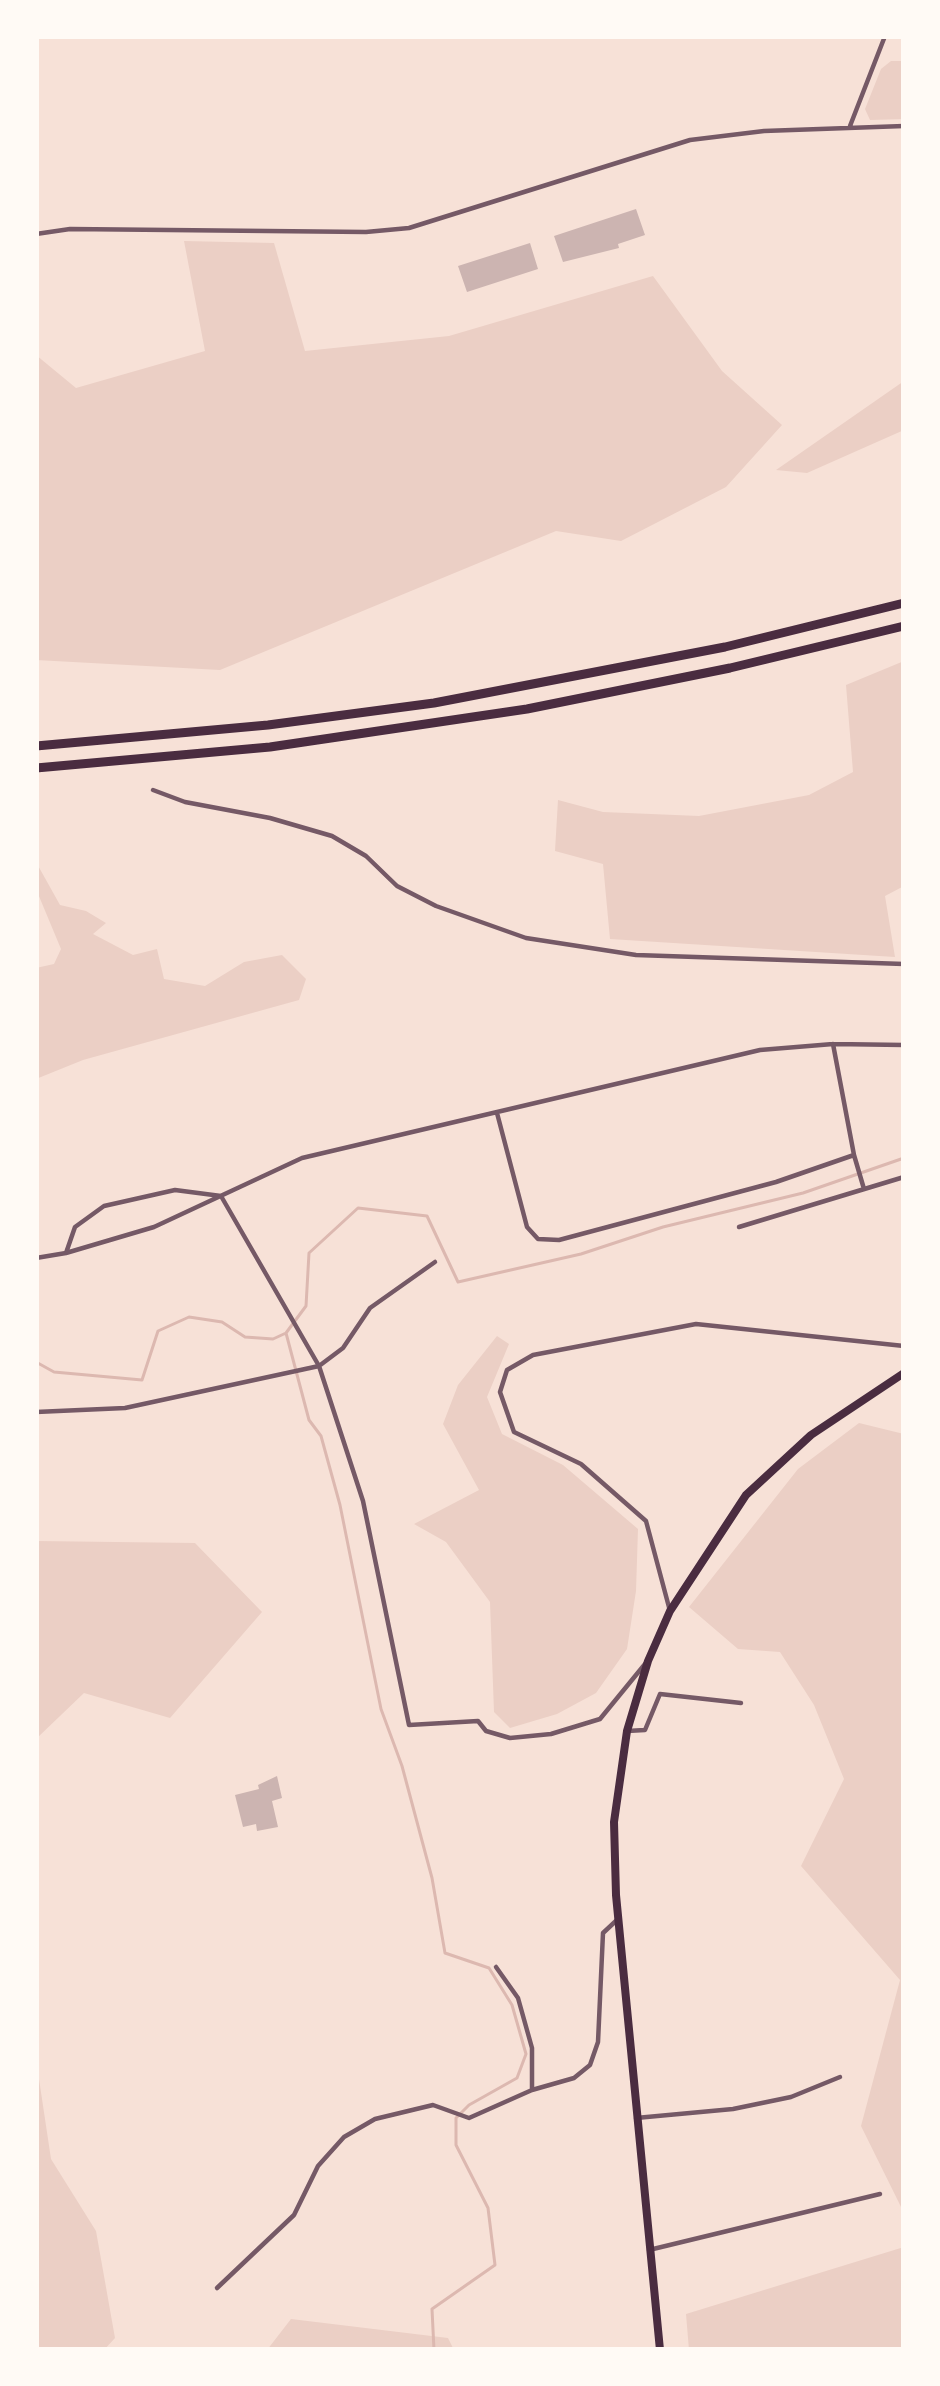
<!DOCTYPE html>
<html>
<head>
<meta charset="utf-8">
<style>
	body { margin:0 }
	#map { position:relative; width:940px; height:2386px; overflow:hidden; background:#f7e1d7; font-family:Poppins,sans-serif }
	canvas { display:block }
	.frame { position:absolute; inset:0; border:39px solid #fffaf5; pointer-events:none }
</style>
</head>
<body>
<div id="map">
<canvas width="940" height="2386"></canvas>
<div class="frame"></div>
</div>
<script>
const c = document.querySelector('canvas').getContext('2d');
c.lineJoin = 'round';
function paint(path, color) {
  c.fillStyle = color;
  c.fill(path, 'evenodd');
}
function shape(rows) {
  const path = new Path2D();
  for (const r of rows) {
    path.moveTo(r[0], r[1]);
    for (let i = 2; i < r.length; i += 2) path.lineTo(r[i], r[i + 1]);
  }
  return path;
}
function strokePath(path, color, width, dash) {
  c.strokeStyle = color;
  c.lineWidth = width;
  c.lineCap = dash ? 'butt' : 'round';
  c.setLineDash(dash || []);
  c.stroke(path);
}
const green = shape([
	[891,61,904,61,904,119,870,120,865,109,881,69],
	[184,241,274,243,305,351,449,336,653,276,722,371,782,425,726,487,621,541,556,531,220,670,36,660,36,355,76,388,205,351],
	[904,381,904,430,807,473,776,470],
	[904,661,904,886,885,896,895,957,610,939,603,864,555,851,558,800,603,812,699,816,809,795,853,772,846,685],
	[36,862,60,905,86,911,106,923,93,934,133,955,157,949,164,979,205,986,244,962,282,955,306,979,299,1000,83,1060,36,1079,36,968,54,964,61,949,36,889],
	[497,1336,509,1344,487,1397,502,1434,563,1465,638,1529,636,1591,627,1649,596,1693,557,1714,510,1728,494,1712,490,1602,446,1542,414,1524,479,1490,443,1424,458,1385],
	[859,1423,904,1434,904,2213,861,2126,900,1980,801,1866,844,1779,814,1705,780,1652,738,1649,689,1607,798,1469],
	[36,1541,195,1543,262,1612,170,1718,84,1693,36,1739],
	[36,2059,51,2159,96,2231,115,2338,104,2350,36,2350],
	[904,2247,904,2350,689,2350,686,2314],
	[291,2319,448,2338,454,2350,267,2350]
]);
const stream = shape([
	[36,1362,54,1372,142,1380,158,1331,189,1317,222,1322,245,1337,273,1339,286,1333],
	[434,2350,432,2309,495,2265,488,2208,456,2145,456,2118,469,2105,517,2078,526,2054,512,2005,489,1968,445,1953,432,1878,402,1766,381,1709,340,1505,321,1436,309,1420,286,1333,306,1306,309,1253,358,1208,427,1216,458,1282,581,1254,663,1227,803,1193,904,1158]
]);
const building = shape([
	[636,209,645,235,618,244,619,248,563,262,554,236],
	[530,243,538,269,467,292,458,266],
	[277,1776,282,1798,272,1801,278,1827,257,1831,256,1824,243,1827,235,1795,259,1789,258,1785]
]);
const minor = shape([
	[903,36,904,37],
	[850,126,885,36],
	[36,234,70,229,366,232,409,228,690,140,764,131,904,126],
	[153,790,185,802,270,818,332,836,366,856,397,886,436,906,526,938,636,955,904,964],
	[497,1113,527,1227,538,1239,559,1240,776,1182,854,1155,833,1044],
	[854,1155,864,1189],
	[739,1227,904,1177],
	[66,1253,75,1227,104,1206,175,1190,221,1196,319,1366,363,1501,409,1725,478,1721,486,1731,510,1738,551,1734,600,1719,645,1664],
	[36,1258,66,1253,154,1227,302,1158,760,1050,833,1044,904,1045],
	[36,1412,125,1408,319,1366,343,1348,370,1308,435,1262],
	[670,1611,646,1521,581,1464,514,1432,500,1392,507,1370,533,1355,696,1324,904,1346],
	[627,1731,645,1730,660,1694,741,1703],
	[496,1967,518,1998,532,2048,532,2090],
	[636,2118,733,2109,791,2097,840,2077],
	[649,2250,880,2194],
	[217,2288,294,2215,318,2166,344,2137,375,2119,433,2105,469,2118,532,2090,574,2078,590,2065,598,2042,603,1933,618,1919]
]);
const primary = shape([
	[660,2350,616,1895,614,1822,627,1731,648,1661,670,1611,746,1495,811,1435,904,1373]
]);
const motorway = shape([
	[36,746,268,725,434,703,725,647,904,603],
	[36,768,270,747,527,709,730,668,904,626]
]);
paint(green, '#ebcfc5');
strokePath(stream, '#dcb8b0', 3);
paint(building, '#ccb4b1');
strokePath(minor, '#755966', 4.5);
strokePath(primary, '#4a2c40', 8);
strokePath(motorway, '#4a2c40', 9);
</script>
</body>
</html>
